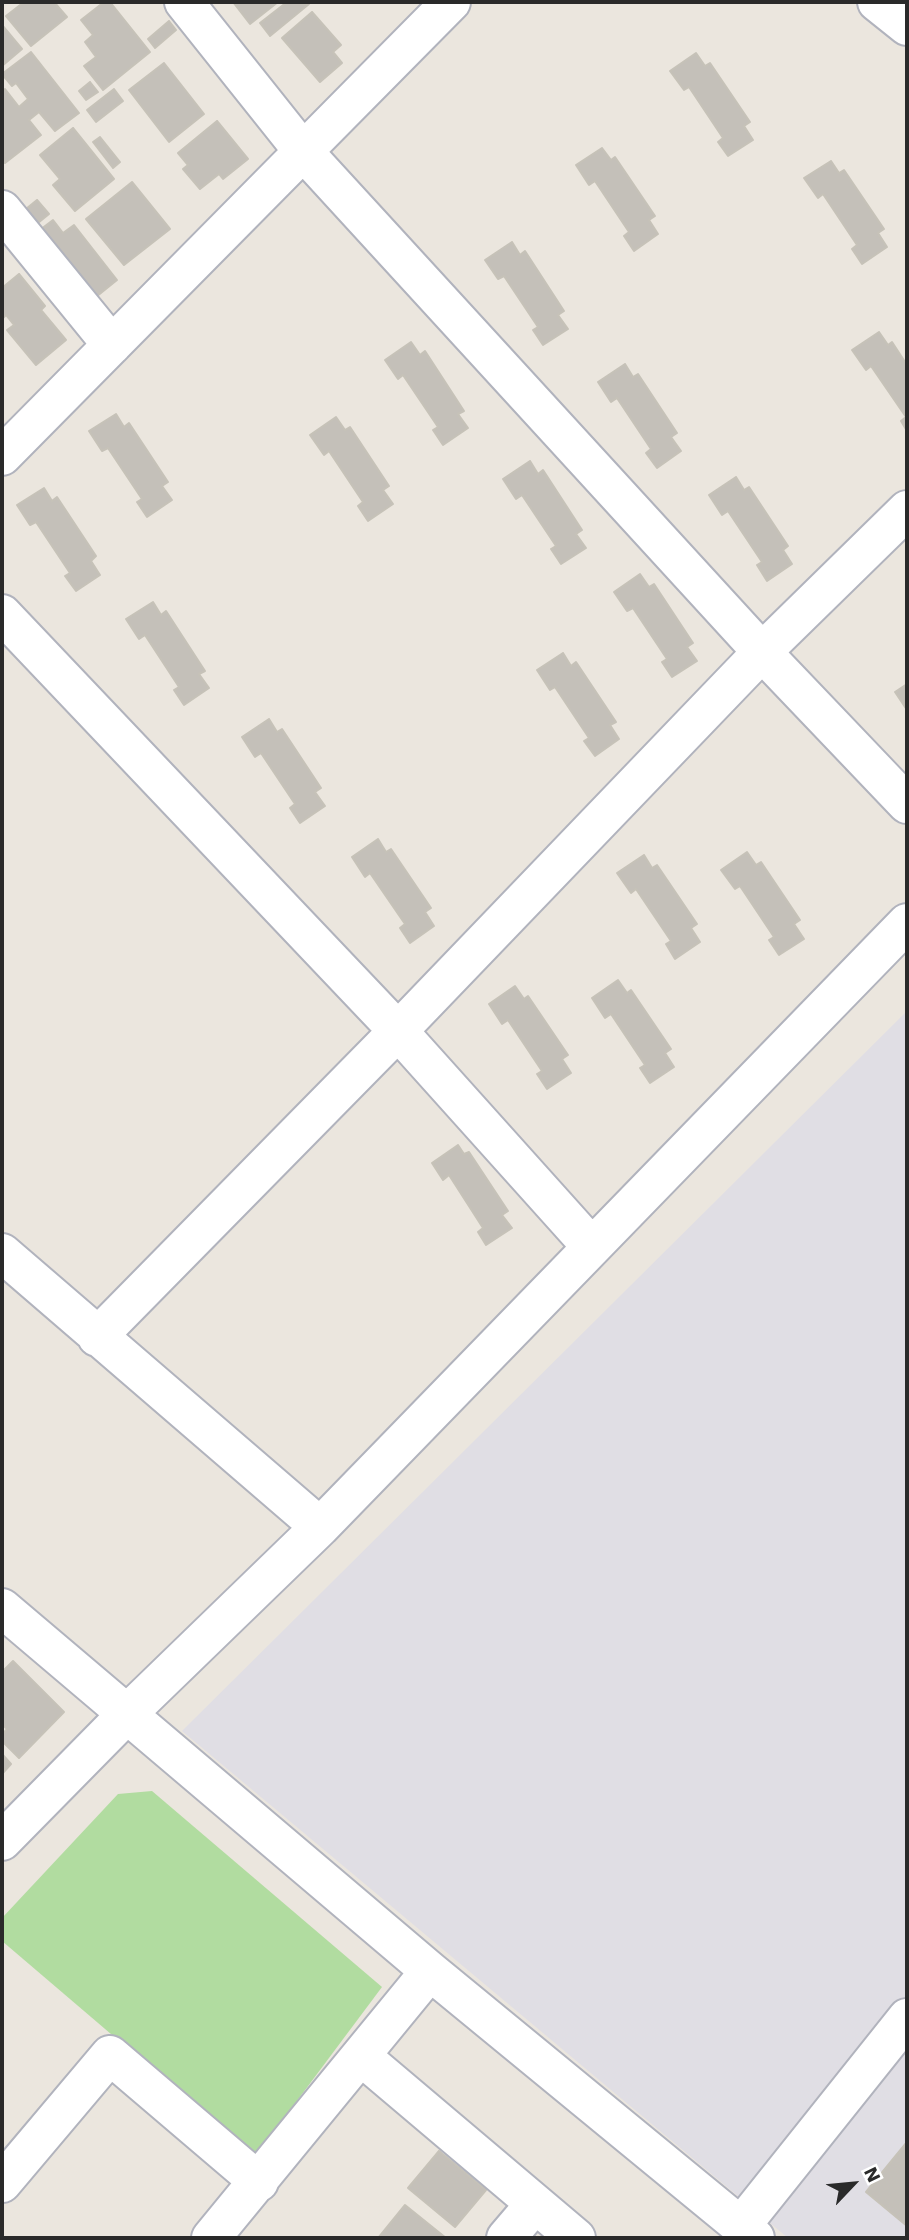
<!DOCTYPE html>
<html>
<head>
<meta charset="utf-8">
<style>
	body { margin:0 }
	#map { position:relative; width:909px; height:2240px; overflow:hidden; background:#ebe6de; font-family:"Work Sans",sans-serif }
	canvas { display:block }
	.frame { position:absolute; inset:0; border:4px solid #2a2a2a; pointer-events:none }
	.north { position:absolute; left:818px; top:2149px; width:70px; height:70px; -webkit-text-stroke:5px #fff; paint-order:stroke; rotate:64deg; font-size:19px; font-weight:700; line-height:28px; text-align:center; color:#2a2a2a }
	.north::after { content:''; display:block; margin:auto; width:24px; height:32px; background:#2a2a2a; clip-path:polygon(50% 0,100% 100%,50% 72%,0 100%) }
</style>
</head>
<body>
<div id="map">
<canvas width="909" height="2240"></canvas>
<div class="frame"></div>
<div class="north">N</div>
</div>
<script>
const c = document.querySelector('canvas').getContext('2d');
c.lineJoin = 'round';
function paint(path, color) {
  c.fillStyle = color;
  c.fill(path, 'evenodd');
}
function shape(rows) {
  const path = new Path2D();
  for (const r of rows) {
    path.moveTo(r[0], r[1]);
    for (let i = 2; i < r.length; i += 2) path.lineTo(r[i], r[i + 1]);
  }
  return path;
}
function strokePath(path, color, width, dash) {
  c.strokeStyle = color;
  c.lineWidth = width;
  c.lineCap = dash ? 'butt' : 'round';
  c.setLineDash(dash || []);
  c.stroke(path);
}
const industrial = shape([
	[907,1011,907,2238,788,2238,182,1731]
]);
const green = shape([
	[152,1791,382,1987,255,2157,2,1941,2,1918,118,1794]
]);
const building = shape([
	[24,2,54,2,67,17,31,46,6,16,24,2],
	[104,2,110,2,150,52,103,90,84,66,96,57,85,42,93,35,81,20,104,2],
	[233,2,278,2,250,24,233,2],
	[287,2,309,4,270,36,260,23,287,2],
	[312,12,341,45,333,52,342,63,320,82,282,38,312,12],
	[169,21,176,30,155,48,148,39,169,21],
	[2,25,22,49,2,66,2,25],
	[31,52,79,113,55,131,39,112,29,120,41,135,5,163,2,160,2,91,5,89,19,107,28,99,16,83,12,86,2,74,31,52],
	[696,53,705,66,710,63,750,122,744,126,753,140,728,156,718,142,723,138,689,87,684,90,670,71,696,53],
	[164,63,204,114,169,142,129,90,164,63],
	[90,82,98,92,86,100,79,91,90,82],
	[114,89,123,101,96,122,87,110,114,89],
	[217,121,248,159,223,179,219,174,200,189,183,169,188,165,178,153,217,121],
	[73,128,114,179,75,211,53,185,60,179,40,155,73,128],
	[100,137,120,162,113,168,93,142,100,137],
	[602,148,611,160,615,157,655,216,649,220,658,234,634,251,624,236,629,232,595,181,589,185,576,165,602,148],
	[831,161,839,173,844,170,884,229,878,233,887,247,862,264,852,249,857,245,823,194,818,198,804,178,831,161],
	[132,182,170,229,124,265,86,219,132,182],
	[37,200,49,214,33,227,21,213,37,200],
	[53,220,63,233,74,225,117,280,86,305,32,236,53,220],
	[512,242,520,255,525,251,564,311,558,315,568,329,543,345,533,330,538,327,504,276,498,279,485,260,512,242],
	[19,274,45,306,41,310,66,340,36,365,7,330,14,325,6,315,2,319,2,288,19,274],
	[879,332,888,345,892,342,907,365,907,431,901,421,906,417,871,366,866,370,852,350,879,332],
	[411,342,420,355,425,351,464,411,458,414,468,428,443,445,433,430,438,427,403,375,398,379,385,360,411,342],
	[625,364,633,377,638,374,677,433,671,437,681,451,657,468,646,453,651,449,617,398,611,402,598,382,625,364],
	[116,414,124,427,129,423,168,482,162,486,172,500,147,517,137,502,142,499,108,448,102,451,89,431,116,414],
	[336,417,345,430,350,427,389,486,383,490,393,504,368,521,358,506,363,502,329,451,324,455,310,435,336,417],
	[530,461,538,474,543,470,582,530,576,534,586,548,561,564,551,549,556,546,522,495,516,499,503,479,530,461],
	[736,477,744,490,749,487,788,546,783,550,792,564,767,581,757,565,762,562,728,511,722,515,709,495,736,477],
	[44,488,52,501,57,497,96,556,91,561,100,575,76,591,65,576,70,573,36,522,30,525,17,505,44,488],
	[640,574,649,587,654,584,693,643,687,647,697,661,672,677,662,662,667,659,633,608,627,611,614,592,640,574],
	[153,602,161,615,166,611,205,671,199,674,209,688,184,705,174,690,179,687,145,635,139,639,126,619,153,602],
	[563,653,571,666,576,662,616,722,610,725,619,739,595,756,584,741,589,738,555,687,550,690,537,670,563,653],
	[907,684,907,710,895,692,907,684],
	[269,719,277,732,282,729,321,788,315,792,325,806,300,823,290,808,295,804,261,753,255,757,242,737,269,719],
	[378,839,386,852,391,849,431,908,425,912,434,926,410,943,400,928,405,924,370,873,365,877,352,857,378,839],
	[747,852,756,865,761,862,800,920,794,924,804,939,779,955,769,940,774,937,740,886,735,889,721,870,747,852],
	[644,855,652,868,657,865,697,924,691,928,700,942,675,959,666,944,671,941,636,889,631,893,617,873,644,855],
	[618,980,627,993,631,990,671,1049,665,1053,674,1067,650,1083,640,1068,645,1065,611,1014,605,1018,592,998,618,980],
	[515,986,524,999,528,996,568,1055,562,1059,571,1073,547,1089,537,1074,542,1071,508,1020,502,1024,489,1004,515,986],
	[458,1145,464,1154,469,1152,508,1211,502,1215,512,1228,486,1245,478,1232,483,1228,449,1175,443,1180,432,1163,458,1145],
	[13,1661,64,1712,19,1758,2,1741,2,1735,7,1729,2,1724,2,1672,13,1661],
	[2,1754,11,1764,2,1774,2,1754],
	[907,2142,907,2226,866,2192,907,2142],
	[439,2151,486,2190,455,2227,408,2188,439,2151],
	[405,2205,446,2238,379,2237,405,2205]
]);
const minor = shape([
	[184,2,302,150,762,652,907,804],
	[877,2,907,26],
	[2,210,112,345],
	[2,456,451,2],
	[2,614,398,1031,591,1246],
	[2,1253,320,1527],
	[97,1337,398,1031,762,652,907,510],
	[2,1608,430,1971,755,2238],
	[2,1841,128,1713,320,1527,907,923],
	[362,2057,576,2238],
	[2,2183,110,2055,259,2182],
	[741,2226,907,2018],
	[211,2238,430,1971],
	[506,2238,535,2204]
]);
paint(industrial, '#e0dee4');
paint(green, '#b1dca0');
paint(building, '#c4c0b9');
strokePath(building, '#c6c2b8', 2);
strokePath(minor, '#b1b3bd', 42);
strokePath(minor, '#fff', 38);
</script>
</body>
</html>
